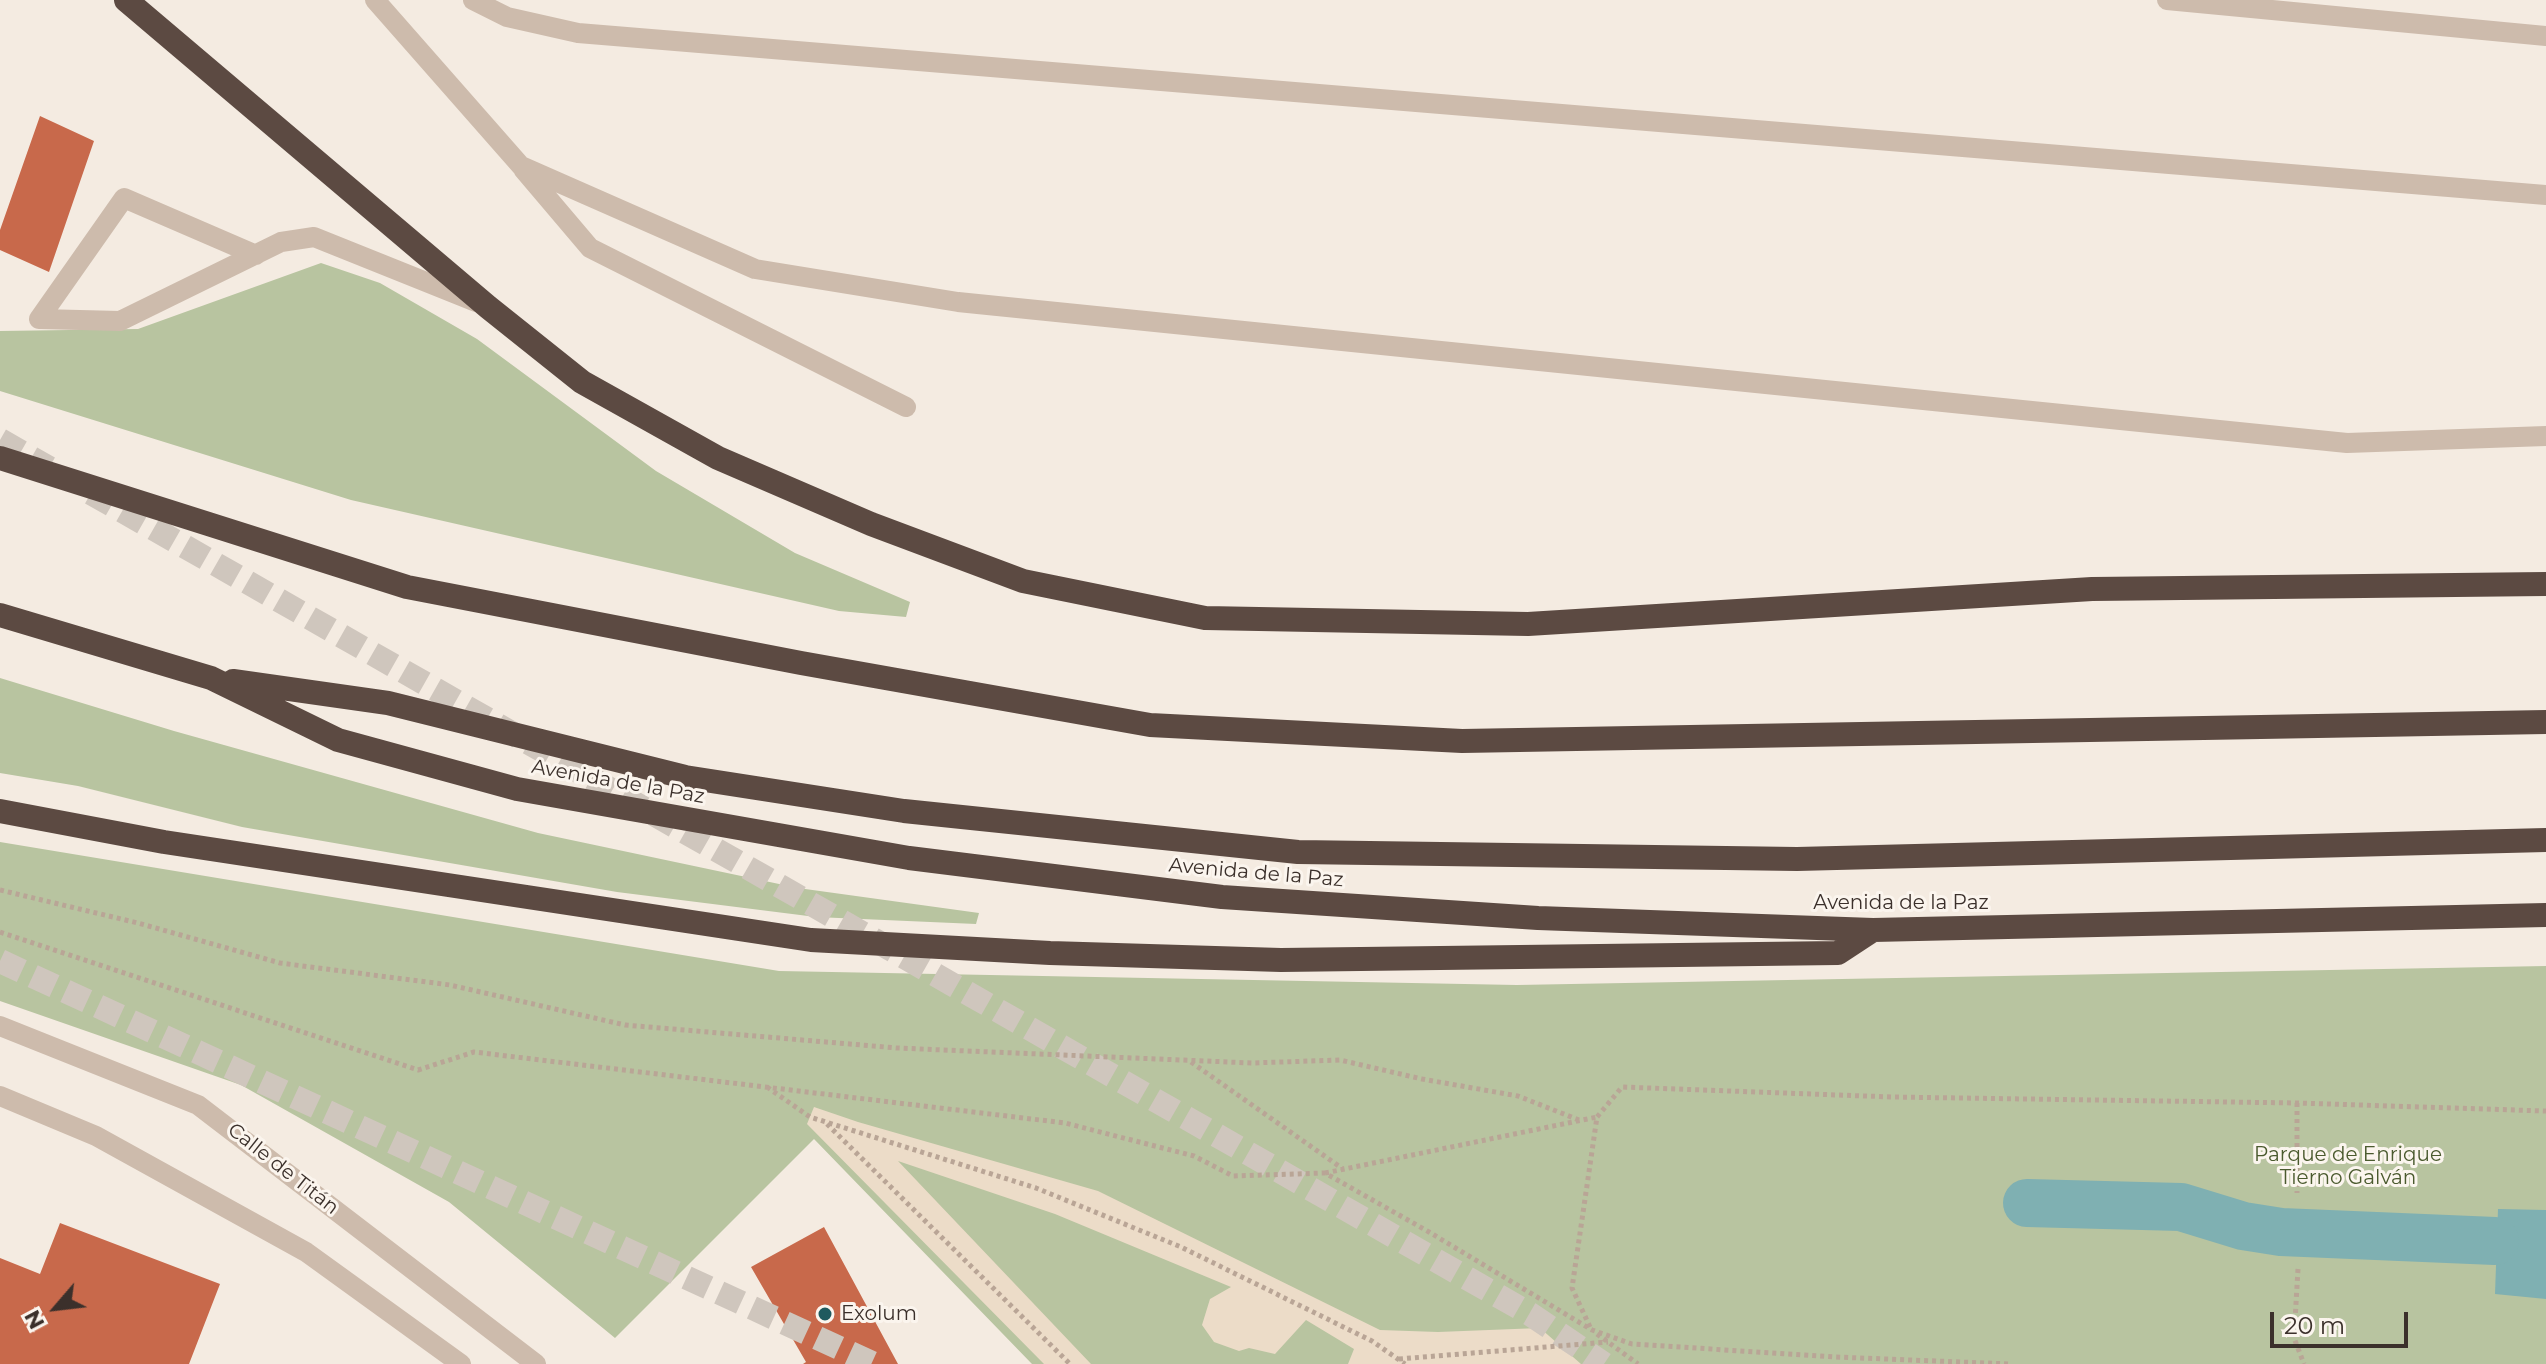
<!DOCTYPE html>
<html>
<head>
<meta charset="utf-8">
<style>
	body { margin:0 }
	#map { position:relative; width:2546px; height:1364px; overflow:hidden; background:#f4ebe1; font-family:Montserrat,sans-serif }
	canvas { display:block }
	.north { position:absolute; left:16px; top:1268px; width:80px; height:80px; -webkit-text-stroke:6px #fbf5ee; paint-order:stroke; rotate:242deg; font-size:22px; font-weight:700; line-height:32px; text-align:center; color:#3b302b }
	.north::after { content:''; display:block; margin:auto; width:28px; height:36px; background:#3b302b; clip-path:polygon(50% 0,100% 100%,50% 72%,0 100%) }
	.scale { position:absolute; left:2270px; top:1312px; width:138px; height:36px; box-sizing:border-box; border:4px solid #3b302b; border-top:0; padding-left:10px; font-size:24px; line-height:28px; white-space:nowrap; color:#3b302b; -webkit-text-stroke:6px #fbf5ee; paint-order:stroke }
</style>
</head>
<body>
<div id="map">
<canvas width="2546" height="1364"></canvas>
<div class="north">N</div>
<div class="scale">20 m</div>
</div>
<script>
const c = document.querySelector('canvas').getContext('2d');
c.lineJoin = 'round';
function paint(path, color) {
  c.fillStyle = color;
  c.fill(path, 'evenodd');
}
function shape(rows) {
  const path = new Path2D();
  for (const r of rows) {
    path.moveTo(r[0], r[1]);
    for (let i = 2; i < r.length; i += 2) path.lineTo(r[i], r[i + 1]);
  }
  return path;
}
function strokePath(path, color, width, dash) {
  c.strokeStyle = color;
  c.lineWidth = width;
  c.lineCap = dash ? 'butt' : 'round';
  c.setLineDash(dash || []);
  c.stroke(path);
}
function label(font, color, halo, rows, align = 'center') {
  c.font = font + ' Montserrat,sans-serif';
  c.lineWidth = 6;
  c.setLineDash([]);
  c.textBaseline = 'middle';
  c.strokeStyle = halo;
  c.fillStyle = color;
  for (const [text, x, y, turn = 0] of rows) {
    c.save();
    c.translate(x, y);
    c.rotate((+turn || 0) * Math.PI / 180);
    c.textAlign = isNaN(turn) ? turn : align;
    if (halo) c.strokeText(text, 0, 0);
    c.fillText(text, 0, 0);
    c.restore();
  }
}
const green = shape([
	[321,263,380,283,477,339,656,471,795,553,910,602,906,617,839,611,351,500,0,391,0,331,138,329],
	[0,678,174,731,538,833,798,888,979,913,976,924,816,917,617,892,242,827,78,786,0,773],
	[0,842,779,971,1517,985,2546,966,2546,1364,1032,1364,814,1139,615,1338,449,1202,241,1085,0,1001]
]);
const plaza = shape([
	[814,1107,858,1122,1098,1191,1380,1330,1438,1332,1540,1328,1581,1364,1348,1364,1354,1349,1306,1320,1275,1354,1249,1348,1239,1351,1214,1342,1202,1325,1210,1299,1231,1287,1055,1214,898,1161,1091,1364,1044,1364,807,1124]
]);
const water = shape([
	[2498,1209,2546,1210,2546,1299,2495,1294]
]);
const canal = shape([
	[2027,1203,2181,1207,2243,1226,2281,1232,2495,1241]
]);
const building = shape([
	[40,116,94,141,49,272,0,250,0,230],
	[60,1223,220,1284,189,1364,0,1364,0,1258,40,1274],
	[824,1227,898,1364,803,1364,806,1362,751,1267]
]);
const motorwayTunnel = shape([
	[0,440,49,468],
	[91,493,1530,1314,1604,1364],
	[0,961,874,1364]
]);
const path = shape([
	[0,890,138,923,280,963,450,985,625,1025,897,1048,1252,1063,1340,1060,1422,1079,1518,1096,1579,1120],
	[0,932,418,1070,474,1052,1065,1123,1194,1156,1233,1176,1325,1173,1429,1232,1592,1330,1632,1344,1836,1357,2010,1364],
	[1191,1062,1343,1169],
	[767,1087,810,1117,1036,1188,1181,1247,1372,1341,1405,1364],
	[2297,1103,2297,1193],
	[827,1124,1070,1364],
	[1325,1173,1597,1117],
	[2298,1269,2294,1338,2304,1364],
	[1590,1327,1572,1288,1597,1117,1622,1087,1892,1097,2297,1103,2546,1111],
	[1597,1334,1638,1364],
	[1399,1359,1608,1342]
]);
const service = shape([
	[375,0,521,166,755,269,958,302,2347,443,2546,436],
	[473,0,507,17,578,33,2546,195],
	[2167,0,2546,36],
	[523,169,590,248,906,407],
	[39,319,120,321,281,242,314,237,476,302],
	[39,319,124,198,256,255]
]);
const minor = shape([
	[0,1026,198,1105,536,1364],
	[0,1096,96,1136,306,1252,461,1364]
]);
const motorway = shape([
	[126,0,488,307,582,382,718,458,871,524,1023,581,1205,618,1528,624,2092,589,2546,584],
	[0,458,407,587,801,663,1150,725,1462,741,2546,722],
	[0,615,211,678,338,740,517,789,909,858,1222,897,1538,918,1873,930,2546,915],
	[233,681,388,703,685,777,904,811,1298,852,1797,859,2546,840],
	[0,811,164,842,811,940,1050,953,1281,960,1838,953,1873,930]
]);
const markers = [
	[825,1314,8,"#1f5a5e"]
];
const streetNames = [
	["Avenida de la Paz",618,782,10],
	["Avenida de la Paz",1256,873,5],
	["Avenida de la Paz",1901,903],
	["Calle de Titán",283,1169,38]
];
const parkNames = [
	["Parque de Enrique",2348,1155],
	["Tierno Galván",2348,1178]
];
const poiNames = [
	["Exolum",841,1314]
];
paint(green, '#b8c4a0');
paint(plaza, '#ecdcc8');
paint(water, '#7fb0b2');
strokePath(canal, '#7fb0b2', 48);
paint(building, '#c8694b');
strokePath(motorwayTunnel, '#cfc6bd', 24, [24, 12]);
strokePath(path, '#b9a596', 5, [4, 4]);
strokePath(service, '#cdbbac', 20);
strokePath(minor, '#cdbbac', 20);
strokePath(motorway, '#5c4a42', 24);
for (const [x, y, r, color] of markers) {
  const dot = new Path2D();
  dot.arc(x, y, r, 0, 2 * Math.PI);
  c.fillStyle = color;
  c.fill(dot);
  strokePath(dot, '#fbf5ee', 3);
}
label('20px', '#3b302b', '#fbf5ee', streetNames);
label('20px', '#4a5a2e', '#fbf5ee', parkNames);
label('20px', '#3b302b', '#fbf5ee', poiNames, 'left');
</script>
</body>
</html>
